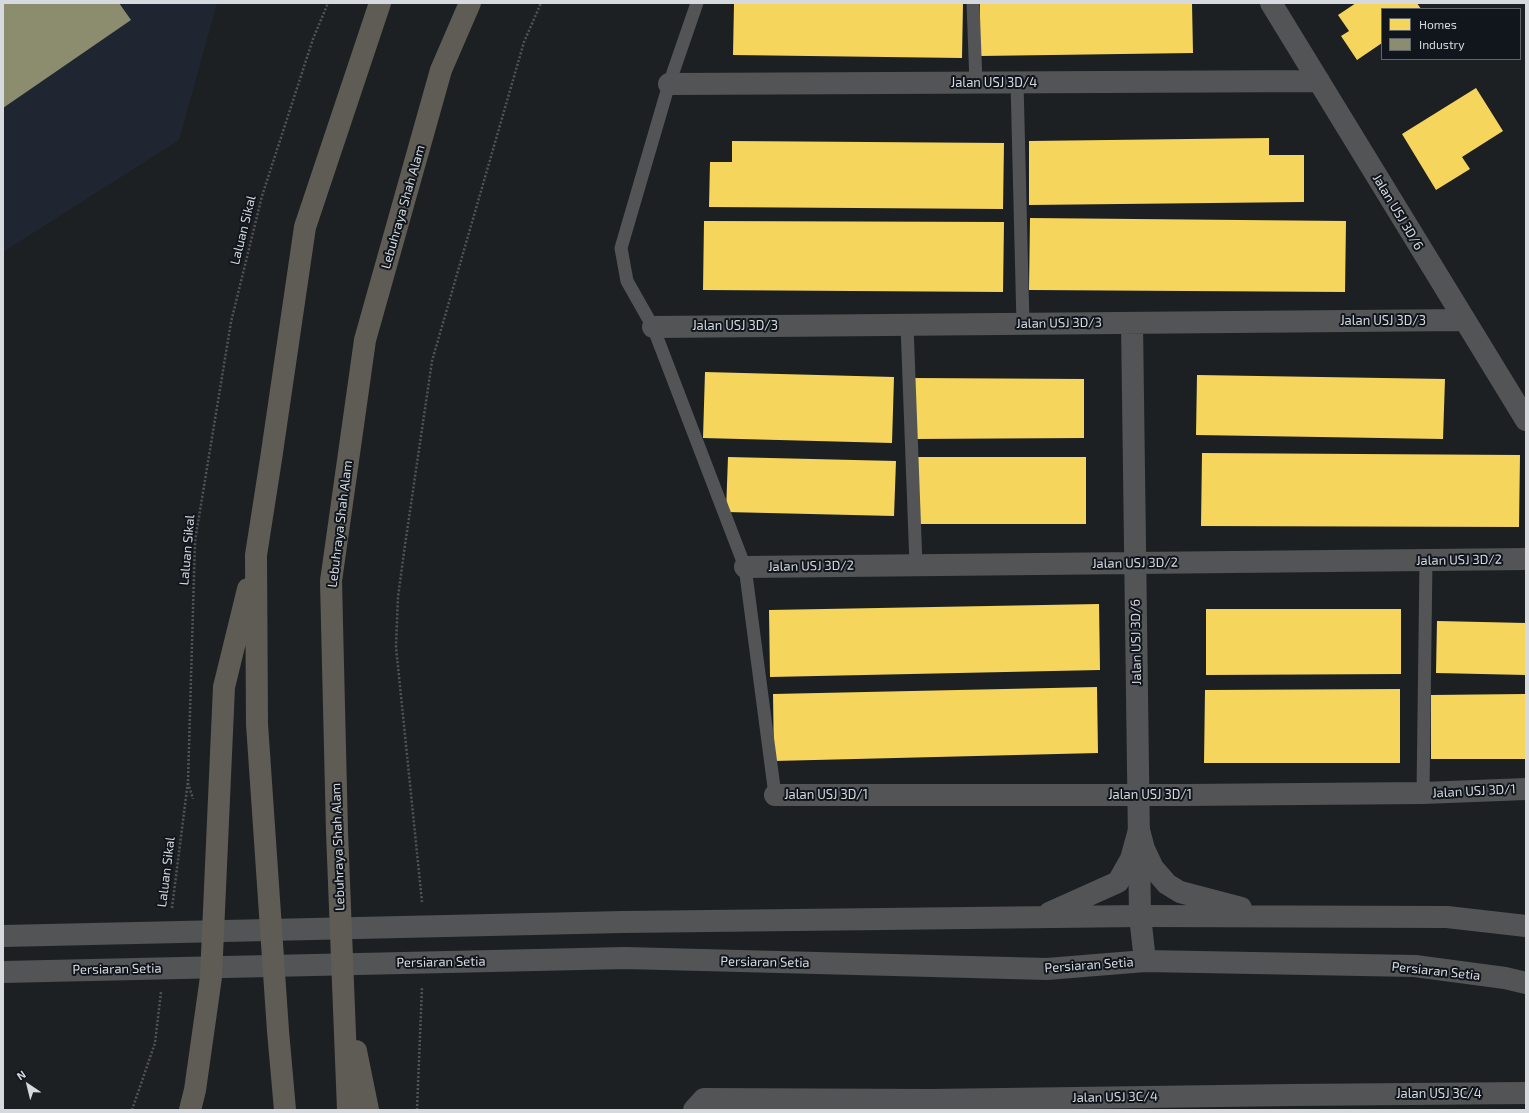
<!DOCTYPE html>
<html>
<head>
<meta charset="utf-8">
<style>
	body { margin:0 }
	#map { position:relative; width:1529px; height:1113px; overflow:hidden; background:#1d2023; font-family:"Exo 2",sans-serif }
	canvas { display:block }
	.frame { position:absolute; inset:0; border:4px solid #d6dadf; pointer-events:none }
	.legend { position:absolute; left:1381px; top:8px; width:140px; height:52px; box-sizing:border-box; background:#11161d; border:1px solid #60646b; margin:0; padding:5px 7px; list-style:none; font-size:12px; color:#d6dadf }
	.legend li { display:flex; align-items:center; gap:8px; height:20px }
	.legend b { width:20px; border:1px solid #60646b }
	.north { position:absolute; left:8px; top:1065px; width:40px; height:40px; -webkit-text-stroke:3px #11161d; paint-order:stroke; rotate:325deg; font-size:11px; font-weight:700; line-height:16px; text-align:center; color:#d6dadf }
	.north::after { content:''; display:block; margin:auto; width:14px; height:18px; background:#d6dadf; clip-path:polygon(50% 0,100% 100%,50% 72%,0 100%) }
</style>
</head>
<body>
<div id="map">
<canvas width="1529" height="1113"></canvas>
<div class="frame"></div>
<ul class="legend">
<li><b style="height:11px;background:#f6d55c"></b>Homes</li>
<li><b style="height:11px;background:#8c8c6e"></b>Industry</li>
</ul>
<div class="north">N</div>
</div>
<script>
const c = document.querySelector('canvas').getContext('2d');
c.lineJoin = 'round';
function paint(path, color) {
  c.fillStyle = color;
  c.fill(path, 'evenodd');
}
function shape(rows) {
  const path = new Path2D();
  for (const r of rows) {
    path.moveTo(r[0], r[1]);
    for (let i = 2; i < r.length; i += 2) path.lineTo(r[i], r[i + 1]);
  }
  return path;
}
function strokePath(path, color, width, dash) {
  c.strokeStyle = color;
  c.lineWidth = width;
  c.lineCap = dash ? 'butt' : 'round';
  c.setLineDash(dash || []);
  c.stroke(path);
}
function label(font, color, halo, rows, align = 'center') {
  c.font = font + ' "Exo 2",sans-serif';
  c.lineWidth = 4;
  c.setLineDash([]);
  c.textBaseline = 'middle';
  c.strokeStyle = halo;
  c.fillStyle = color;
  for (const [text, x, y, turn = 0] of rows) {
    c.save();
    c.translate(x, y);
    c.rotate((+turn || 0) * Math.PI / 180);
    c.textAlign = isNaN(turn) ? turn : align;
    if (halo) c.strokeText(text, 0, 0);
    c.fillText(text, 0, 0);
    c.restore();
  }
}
const built = shape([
	[3,3,217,3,179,140,3,252]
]);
const homes = shape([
	[734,3,963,3,962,58,733,55],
	[980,3,1192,3,1193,53,980,56],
	[1356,3,1417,3,1421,9,1382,9,1382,43,1357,60,1341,36,1349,31,1338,15],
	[1476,88,1503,131,1462,157,1470,169,1436,190,1402,134],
	[1269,138,1269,155,1304,155,1304,202,1029,205,1029,141],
	[732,141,1004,143,1003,209,709,207,710,162,732,162],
	[1030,218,1346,221,1345,292,1029,290],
	[704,221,1004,222,1003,292,703,290],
	[705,372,894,377,892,443,703,438],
	[1197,375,1445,379,1443,439,1196,435],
	[915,378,1084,379,1084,438,914,439],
	[1202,453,1520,455,1519,527,1201,526],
	[728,457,896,461,894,516,726,512],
	[917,457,1086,457,1086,524,917,524],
	[1099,604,1100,670,770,677,769,610],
	[1206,609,1401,609,1401,674,1206,675],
	[1437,621,1526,623,1526,675,1436,673],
	[1097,687,1098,753,774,761,773,694],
	[1400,689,1400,763,1204,763,1205,690],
	[1525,694,1526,694,1526,759,1431,759,1431,695]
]);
const industry = shape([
	[3,3,119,3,131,20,3,108]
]);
const path = shape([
	[188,783,193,799],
	[422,902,396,647,398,597,405,545,432,361,524,42,541,3],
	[172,908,188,781,195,541,231,322,262,196,313,39,328,3],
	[132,1110,155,1043,161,992],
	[417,1110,422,987]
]);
const service = shape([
	[697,3,669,84,621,248,627,281,653,327,745,567,775,795],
	[973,3,976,83],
	[1017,82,1023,324],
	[907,325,916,565],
	[1423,793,1426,560]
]);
const minor = shape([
	[1271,3,1526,420],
	[669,84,1319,81],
	[1132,323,1140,916,1145,961],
	[653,327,1465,320],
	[745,567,1526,559],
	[775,795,1184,795,1423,793,1526,789],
	[694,1110,704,1099,930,1100,1292,1095,1526,1093]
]);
const secondary = shape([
	[1139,830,1144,849,1153,868,1167,884,1180,892,1241,908],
	[1049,913,1118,882,1131,859,1139,830],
	[3,936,623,922,1140,916,1447,917,1526,926],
	[3,972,625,958,1047,969,1145,961,1415,966,1505,978,1526,983]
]);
const motorway = shape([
	[356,1051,368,1110],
	[190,1110,195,1090,211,977,224,687,248,589],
	[285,1110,278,1031,257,724,256,555,271,459,305,227,380,3],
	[348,1110,337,832,331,581,365,340,441,70,470,3]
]);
const streetNames = [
	["Jalan USJ 3D/4",994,83],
	["Lebuhraya Shah Alam",403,207,-74],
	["Jalan USJ 3D/6",1398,212,59],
	["Laluan Sikal",243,230,-76],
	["Jalan USJ 3D/3",1383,321],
	["Jalan USJ 3D/3",1059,323,-1],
	["Jalan USJ 3D/3",735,326],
	["Lebuhraya Shah Alam",340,524,-83],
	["Laluan Sikal",187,550,-85],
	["Jalan USJ 3D/2",1459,560,-1],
	["Jalan USJ 3D/2",1135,563,-1],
	["Jalan USJ 3D/2",811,566,-1],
	["Jalan USJ 3D/6",1136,642,-91],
	["Jalan USJ 3D/1",1474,791,-3],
	["Jalan USJ 3D/1",826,795],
	["Jalan USJ 3D/1",1150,795],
	["Lebuhraya Shah Alam",338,847,-92],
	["Laluan Sikal",166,872,-83],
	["Persiaran Setia",441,962,-1],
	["Persiaran Setia",765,962,1],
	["Persiaran Setia",1089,965,-4],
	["Persiaran Setia",117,969,-1],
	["Persiaran Setia",1436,971,6],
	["Jalan USJ 3C/4",1439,1094],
	["Jalan USJ 3C/4",1115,1097,-1]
];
paint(built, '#1f2631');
paint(homes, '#f6d55c');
paint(industry, '#8c8c6e');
strokePath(path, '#515356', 2.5, [2, 2]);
strokePath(service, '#525456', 13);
strokePath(minor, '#525456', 22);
strokePath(secondary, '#525456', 22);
strokePath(motorway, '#5f5c55', 22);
label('13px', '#d6dadf', '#11161d', streetNames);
</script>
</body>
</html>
